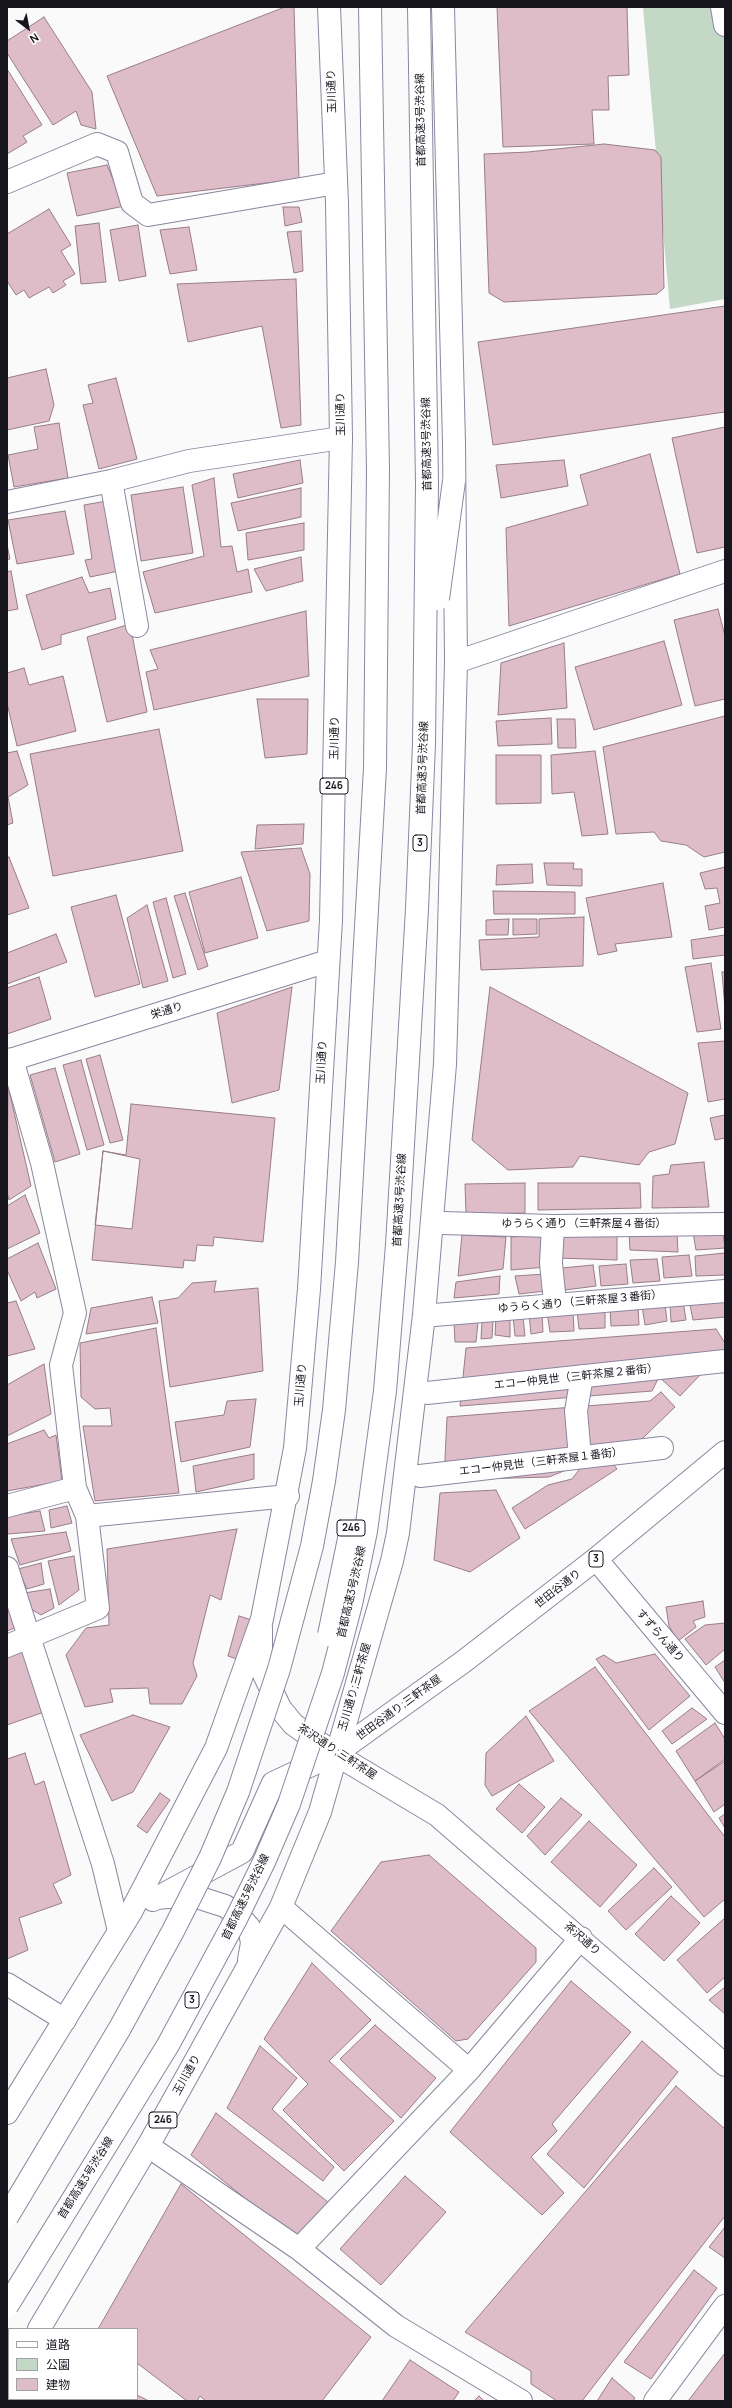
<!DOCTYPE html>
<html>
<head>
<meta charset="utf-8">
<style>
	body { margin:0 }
	#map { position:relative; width:732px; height:2408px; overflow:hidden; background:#fafafa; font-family:Manrope,"Noto Sans JP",sans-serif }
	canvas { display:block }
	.frame { position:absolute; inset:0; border:8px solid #17151e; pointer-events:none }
	.legend { position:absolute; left:8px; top:2328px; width:130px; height:72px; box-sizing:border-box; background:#fff; border:1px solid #a2a1a5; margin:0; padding:5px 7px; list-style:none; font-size:12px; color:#17151e }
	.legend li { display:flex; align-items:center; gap:8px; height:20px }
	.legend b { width:20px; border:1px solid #a2a1a5 }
	.north { position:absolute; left:8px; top:8px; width:40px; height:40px; -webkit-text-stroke:3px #fff; paint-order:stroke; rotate:148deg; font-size:11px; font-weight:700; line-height:16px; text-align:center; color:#17151e }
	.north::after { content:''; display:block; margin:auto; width:14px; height:18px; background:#17151e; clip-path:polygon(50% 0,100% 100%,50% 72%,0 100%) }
</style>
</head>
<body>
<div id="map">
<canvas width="732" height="2408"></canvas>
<div class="frame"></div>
<ul class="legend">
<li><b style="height:5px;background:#fff"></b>道路</li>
<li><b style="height:11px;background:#c4d8c6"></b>公園</li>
<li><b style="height:11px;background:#debdc9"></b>建物</li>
</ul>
<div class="north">N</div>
</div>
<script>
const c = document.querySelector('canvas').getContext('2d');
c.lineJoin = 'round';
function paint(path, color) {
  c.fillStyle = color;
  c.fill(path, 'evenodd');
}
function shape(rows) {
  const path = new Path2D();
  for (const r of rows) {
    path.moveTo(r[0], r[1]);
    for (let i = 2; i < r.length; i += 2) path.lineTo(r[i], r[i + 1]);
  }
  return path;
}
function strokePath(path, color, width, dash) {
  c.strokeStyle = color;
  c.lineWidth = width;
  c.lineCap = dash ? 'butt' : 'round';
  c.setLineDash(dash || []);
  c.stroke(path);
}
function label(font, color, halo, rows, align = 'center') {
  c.font = font + ' Manrope,"Noto Sans JP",sans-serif';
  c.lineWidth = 3.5;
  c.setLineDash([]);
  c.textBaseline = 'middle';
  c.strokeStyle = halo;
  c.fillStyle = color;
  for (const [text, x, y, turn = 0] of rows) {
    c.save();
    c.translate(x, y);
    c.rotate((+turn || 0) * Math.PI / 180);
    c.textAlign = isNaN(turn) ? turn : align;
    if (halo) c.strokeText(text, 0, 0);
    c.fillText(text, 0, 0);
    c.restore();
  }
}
const green = shape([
	[643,7,722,7,725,32,725,299,670,309]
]);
const building = shape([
	[285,7,294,7,299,179,157,196,107,76,285,7],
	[497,7,627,7,629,75,608,76,609,110,592,110,594,144,503,147,497,7],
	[44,17,92,92,96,129,81,125,76,111,53,125,7,53,7,41,44,17],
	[7,69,42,125,23,136,27,142,7,154,7,69],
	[604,144,655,150,661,157,664,288,657,294,504,302,489,293,484,154,528,152,604,144],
	[107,165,124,206,77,216,67,173,107,165],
	[283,207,299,207,302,222,285,226,283,207],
	[49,209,71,245,61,251,75,274,63,281,66,285,53,293,49,287,29,298,24,290,16,295,7,281,7,234,49,209],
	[99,223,106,282,81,284,75,226,99,223],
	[138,225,146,276,119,281,110,230,138,225],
	[189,227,197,270,170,274,160,230,189,227],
	[301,231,303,271,294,273,287,232,301,231],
	[296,279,301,425,281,428,262,326,188,342,177,284,296,279],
	[725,306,725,412,493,445,478,342,725,306],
	[46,369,54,405,49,421,7,430,7,378,46,369],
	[116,378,137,459,99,469,83,405,93,403,88,385,116,378],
	[59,423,68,478,14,487,8,455,38,449,34,427,59,423],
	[725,427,725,547,697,553,672,438,725,427],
	[650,454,680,574,509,626,506,528,588,505,580,475,650,454],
	[300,460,303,483,238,498,233,474,300,460],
	[564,460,568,486,501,498,496,465,564,460],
	[214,478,221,547,232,546,237,572,248,569,252,592,155,613,143,572,204,556,192,485,214,478],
	[183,487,193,553,141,561,131,495,183,487],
	[301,488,301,517,238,531,231,503,301,488],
	[107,501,119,571,90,577,85,560,92,559,84,505,107,501],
	[65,511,74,554,17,564,8,520,65,511],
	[304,523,304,550,248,560,246,533,304,523],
	[7,545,10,559,7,560,7,545],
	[301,557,303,581,266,591,254,569,301,557],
	[11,571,18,609,7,611,7,572,11,571],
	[82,577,89,593,110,588,116,619,61,635,61,644,42,650,26,595,82,577],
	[718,609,725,636,725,699,695,706,674,620,718,609],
	[306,611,309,676,154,710,146,672,158,669,150,650,306,611],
	[130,624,147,712,107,722,87,637,130,624],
	[664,641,682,705,594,730,575,667,664,641],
	[564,643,567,708,498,715,501,663,564,643],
	[24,668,29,685,63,676,76,731,17,746,7,703,7,673,24,668],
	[257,699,308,699,307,754,265,758,257,699],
	[725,716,725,852,704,857,686,845,661,841,654,832,616,834,603,747,725,716],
	[551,718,552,744,498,746,496,721,551,718],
	[557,719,575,719,576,748,558,748,557,719],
	[159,729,183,851,53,876,30,754,159,729],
	[17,751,28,785,8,797,13,823,7,825,7,753,17,751],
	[595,751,608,834,582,836,574,792,552,794,551,755,595,751],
	[496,755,541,755,541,803,496,804,496,755],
	[304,824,303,844,255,849,257,825,304,824],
	[301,848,310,874,309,921,267,931,241,852,301,848],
	[9,857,29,908,7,915,7,858,9,857],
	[544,863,574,863,573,869,582,869,582,886,547,885,544,863],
	[532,864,533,883,496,885,497,865,532,864],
	[725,867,725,927,709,930,705,906,720,903,717,888,705,889,700,873,725,867],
	[241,877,258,938,205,953,189,892,241,877],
	[663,883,672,937,615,944,617,951,598,955,586,898,663,883],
	[493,891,575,892,575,914,494,914,493,891],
	[185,893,208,966,198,970,174,896,185,893],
	[116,895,140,984,95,997,71,907,116,895],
	[166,898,186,974,173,978,153,902,166,898],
	[147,905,168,981,143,988,127,918,147,905],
	[584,917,583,966,481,970,479,940,539,937,539,919,584,917],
	[509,919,508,935,486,935,486,920,509,919],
	[513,919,537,919,537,934,513,935,513,919],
	[56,934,67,962,7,984,7,953,56,934],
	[725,935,725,955,693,959,691,940,725,935],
	[711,963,721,1029,697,1032,685,967,711,963],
	[722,972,725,972,725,1009,722,972],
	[39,977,51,1019,7,1034,7,988,39,977],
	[292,987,279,1090,232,1103,217,1013,292,987],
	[490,987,688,1093,675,1144,649,1152,639,1165,580,1156,573,1167,508,1170,472,1140,490,987],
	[725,1041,725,1099,708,1102,698,1043,725,1041],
	[100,1055,123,1140,110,1143,86,1059,100,1055],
	[81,1060,104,1145,87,1150,63,1065,81,1060],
	[55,1068,80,1154,55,1162,30,1075,55,1068],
	[8,1086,31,1186,9,1200,7,1192,8,1086],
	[131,1104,275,1118,263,1242,214,1237,213,1246,197,1245,195,1261,184,1260,183,1268,92,1260,103,1151,126,1155,131,1104],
	[725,1115,725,1138,715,1140,710,1118,725,1115],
	[103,1151,140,1159,132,1229,95,1225,103,1151],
	[704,1162,709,1207,652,1208,653,1176,669,1174,671,1165,704,1162],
	[525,1183,525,1213,466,1214,465,1184,525,1183],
	[538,1183,640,1183,641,1208,538,1210,538,1183],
	[25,1195,40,1233,7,1249,7,1206,25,1195],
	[693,1232,723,1232,725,1248,696,1250,693,1232],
	[629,1233,677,1233,678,1252,630,1250,629,1233],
	[617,1234,617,1260,557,1258,556,1235,617,1234],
	[462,1235,506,1237,503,1269,458,1276,462,1235],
	[543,1235,547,1267,511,1270,511,1237,543,1235],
	[38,1243,56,1289,37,1298,35,1292,21,1301,7,1270,7,1259,38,1243],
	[725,1253,725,1275,696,1276,695,1256,725,1253],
	[689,1255,692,1276,664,1278,662,1257,689,1255],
	[657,1259,660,1281,633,1283,630,1260,657,1259],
	[626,1264,628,1284,601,1286,599,1266,626,1264],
	[593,1265,596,1286,565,1290,562,1268,593,1265],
	[545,1274,546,1291,519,1294,515,1276,545,1274],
	[500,1276,499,1294,454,1298,456,1282,500,1276],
	[216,1281,214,1292,258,1288,263,1371,170,1387,159,1301,178,1298,192,1283,216,1281],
	[152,1297,158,1323,86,1334,91,1308,152,1297],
	[725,1298,725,1317,693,1320,689,1300,725,1298],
	[16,1301,35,1349,7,1356,7,1303,16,1301],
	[683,1301,686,1320,671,1322,670,1303,683,1301],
	[665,1304,667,1321,645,1325,642,1306,665,1304],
	[610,1307,638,1307,639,1325,611,1326,610,1307],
	[605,1308,605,1328,579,1329,577,1310,605,1308],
	[547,1312,573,1312,574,1331,550,1332,547,1312],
	[542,1313,543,1332,531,1334,529,1314,542,1313],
	[513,1316,523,1317,525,1336,515,1336,513,1316],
	[496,1317,510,1317,510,1337,495,1335,496,1317],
	[482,1321,493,1321,492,1338,481,1339,482,1321],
	[454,1322,478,1322,476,1342,455,1342,454,1322],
	[156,1328,179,1493,95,1501,83,1426,112,1426,110,1408,95,1409,81,1397,80,1343,156,1328],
	[716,1329,725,1343,725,1349,680,1396,659,1377,652,1391,460,1406,466,1348,716,1329],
	[44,1364,51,1414,7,1436,7,1385,44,1364],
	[661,1392,675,1407,619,1461,581,1464,549,1477,444,1480,447,1417,650,1401,661,1392],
	[256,1399,250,1447,181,1462,175,1422,224,1415,227,1401,256,1399],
	[44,1430,49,1438,56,1435,62,1481,7,1491,7,1444,44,1430],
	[254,1454,254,1479,196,1492,193,1466,254,1454],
	[607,1455,617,1469,525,1529,512,1508,548,1485,572,1479,585,1462,607,1455],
	[496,1490,520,1538,470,1572,434,1560,440,1493,496,1490],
	[67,1506,72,1523,51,1528,49,1510,67,1506],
	[40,1511,45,1531,7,1534,7,1516,40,1511],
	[237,1529,221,1600,210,1595,193,1663,197,1676,182,1704,150,1704,148,1688,110,1689,113,1702,85,1707,66,1655,86,1628,109,1625,107,1549,237,1529],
	[66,1532,71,1551,20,1565,11,1539,66,1532],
	[74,1556,79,1590,59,1605,48,1561,74,1556],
	[41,1563,44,1584,27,1589,18,1569,41,1563],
	[50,1589,54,1608,41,1615,29,1608,24,1593,50,1589],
	[7,1597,17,1627,7,1631,7,1597],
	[703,1601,705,1617,693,1621,696,1627,678,1641,669,1626,666,1607,703,1601],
	[239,1616,252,1620,240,1660,228,1656,239,1616],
	[725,1623,725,1649,706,1665,685,1639,705,1625,725,1623],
	[25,1646,47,1711,7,1725,7,1653,25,1646],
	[655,1654,690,1696,649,1730,596,1659,604,1655,616,1663,655,1654],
	[725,1660,725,1683,715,1667,725,1660],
	[595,1667,725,1837,725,1899,704,1917,529,1711,595,1667],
	[692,1708,707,1719,672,1744,662,1731,692,1708],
	[133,1715,170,1727,133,1792,112,1801,80,1735,133,1715],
	[526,1716,554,1761,492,1796,485,1785,486,1753,526,1716],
	[715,1723,725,1739,725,1759,695,1781,676,1751,715,1723],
	[25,1753,35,1785,44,1781,71,1875,53,1884,62,1903,19,1918,28,1950,7,1959,7,1759,25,1753],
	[725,1761,725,1804,714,1812,695,1781,725,1761],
	[519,1784,545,1807,522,1833,496,1809,519,1784],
	[160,1793,170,1800,147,1833,137,1826,160,1793],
	[561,1798,582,1815,545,1855,527,1836,561,1798],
	[725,1814,725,1828,719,1818,725,1814],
	[589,1821,637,1865,600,1907,551,1862,589,1821],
	[429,1855,536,1948,536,1962,468,2039,456,2041,331,1931,381,1862,429,1855],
	[654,1868,672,1887,626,1930,608,1911,654,1868],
	[671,1896,700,1923,664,1961,635,1934,671,1896],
	[725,1918,725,1977,707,1993,677,1960,725,1918],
	[312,1963,371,2020,329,2061,394,2121,344,2171,283,2110,308,2084,264,2039,312,1963],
	[571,1981,631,2032,552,2124,557,2131,531,2157,564,2193,542,2215,450,2132,571,1981],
	[725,1987,725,2014,709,2000,725,1987],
	[375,2025,436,2078,401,2118,340,2059,375,2025],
	[642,2041,678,2072,584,2188,547,2154,642,2041],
	[260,2046,297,2078,272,2109,334,2167,323,2181,227,2108,260,2046],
	[676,2086,725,2129,725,2216,582,2401,557,2401,531,2384,531,2371,465,2332,676,2086],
	[216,2113,333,2206,297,2240,191,2155,216,2113],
	[405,2176,446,2212,381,2285,340,2249,405,2176],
	[181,2184,371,2337,322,2401,206,2401,200,2396,197,2401,187,2401,137,2363,137,2329,98,2329,181,2184],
	[725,2227,725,2258,709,2247,725,2227],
	[694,2270,717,2288,651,2379,624,2362,694,2270],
	[725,2353,725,2401,688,2401,725,2353],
	[410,2360,459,2392,453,2401,382,2401,410,2360],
	[612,2378,635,2398,633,2401,597,2401,612,2378],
	[137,2395,149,2401,60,2401,61,2399,137,2399,137,2395],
	[479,2396,484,2401,474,2401,479,2396]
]);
const minor = shape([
	[722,7,725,25],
	[7,182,97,144,117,152,132,203,148,215,336,183],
	[111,481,137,626],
	[7,502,111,481,189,461,341,438],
	[456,662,725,571],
	[12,1059,42,1163,75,1313,61,1365,75,1488,87,1516,98,1608,29,1637,103,1864,119,1931],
	[7,1061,328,961],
	[442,1223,553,1226,725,1224],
	[553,1226,551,1263,555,1303],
	[434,1315,725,1291],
	[427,1393,725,1361],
	[580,1457,576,1411,582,1376],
	[420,1476,662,1448],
	[7,1506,75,1488],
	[87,1516,288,1496],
	[596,1559,725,1713],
	[7,1568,29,1637,7,1646],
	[261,1628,261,1668,280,1708,293,1724,335,1754,437,1815,725,2065],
	[281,1907,469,2070],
	[7,1984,65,2020],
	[148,2146,299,2249,396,2326,521,2401],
	[299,2249,469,2070,581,1938],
	[655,2401,725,2306]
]);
const major = shape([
	[153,1900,242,1852,273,1783,335,1754,463,1662,596,1559,725,1452]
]);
const highway = shape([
	[155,1898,183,1896,200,1898,225,1906,240,1917,249,1927,252,1943,249,1960],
	[7,2113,131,1912,216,1748,262,1619,295,1448,309,1289,331,920,341,438,337,203,329,7],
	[39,2329,148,2146,281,1907,320,1812,392,1561,398,1533,424,1315,445,1064,449,930,456,662,454,443,443,7],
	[7,2394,9,2390]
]);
const highwayBridge = shape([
	[438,599,454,481],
	[329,1635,350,1534],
	[7,2217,120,2028,173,1931,210,1858,238,1792,279,1669,312,1546,324,1481,334,1410,347,1262,375,768,378,470,370,7],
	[7,2306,168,2045,236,1919,264,1862,289,1804,333,1673,351,1604,366,1531,385,1391,397,1245,417,909,424,744,427,483,419,7]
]);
const shields = [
	[334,786,28],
	[420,843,14],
	[351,1528,28],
	[596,1559,14],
	[192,2000,14],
	[163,2120,28]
];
const shieldNames = [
	["246",334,786],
	["3",420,843],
	["246",351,1528],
	["3",596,1559],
	["3",192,2000],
	["246",163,2120]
];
const streetNames = [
	["玉川通り",332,91,-92],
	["首都高速3号渋谷線",421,120,-91],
	["玉川通り",341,414,-91],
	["首都高速3号渋谷線",427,444,-91],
	["玉川通り",335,738,-89],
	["首都高速3号渋谷線",423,768,-88],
	["栄通り",167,1011,-17],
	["玉川通り",322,1062,-87],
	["首都高速3号渋谷線",400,1200,-87],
	["ゆうらく通り（三軒茶屋４番街）",584,1224],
	["ゆうらく通り（三軒茶屋３番街）",580,1302,-5],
	["エコー仲見世（三軒茶屋２番街）",576,1377,-6],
	["玉川通り",301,1385,-85],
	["エコー仲見世（三軒茶屋１番街）",541,1462,-7],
	["世田谷通り",558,1589,-38],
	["首都高速3号渋谷線",352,1592,-77],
	["すずらん通り",660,1636,49],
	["玉川通り;三軒茶屋",355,1687,-74],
	["世田谷通り;三軒茶屋",399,1708,-36],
	["茶沢通り;三軒茶屋",337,1752,33],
	["首都高速3号渋谷線",246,1897,-64],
	["茶沢通り",582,1939,41],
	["玉川通り",187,2075,-61],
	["首都高速3号渋谷線",86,2178,-58]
];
paint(green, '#c4d8c6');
paint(building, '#debdc9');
strokePath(building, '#997d87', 1);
strokePath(minor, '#8b869f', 24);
strokePath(major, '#8b869f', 24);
strokePath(highway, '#8b869f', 24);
strokePath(minor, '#fff', 22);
strokePath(major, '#fff', 22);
strokePath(highway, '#fff', 22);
strokePath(highwayBridge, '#8b869f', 24, []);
strokePath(highwayBridge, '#fff', 22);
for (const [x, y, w] of shields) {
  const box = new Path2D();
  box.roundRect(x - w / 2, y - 8, w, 16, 3);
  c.fillStyle = '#fff';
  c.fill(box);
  strokePath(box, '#17151e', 1);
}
label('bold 10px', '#17151e', null, shieldNames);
label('11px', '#17151e', '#fff', streetNames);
</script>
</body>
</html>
